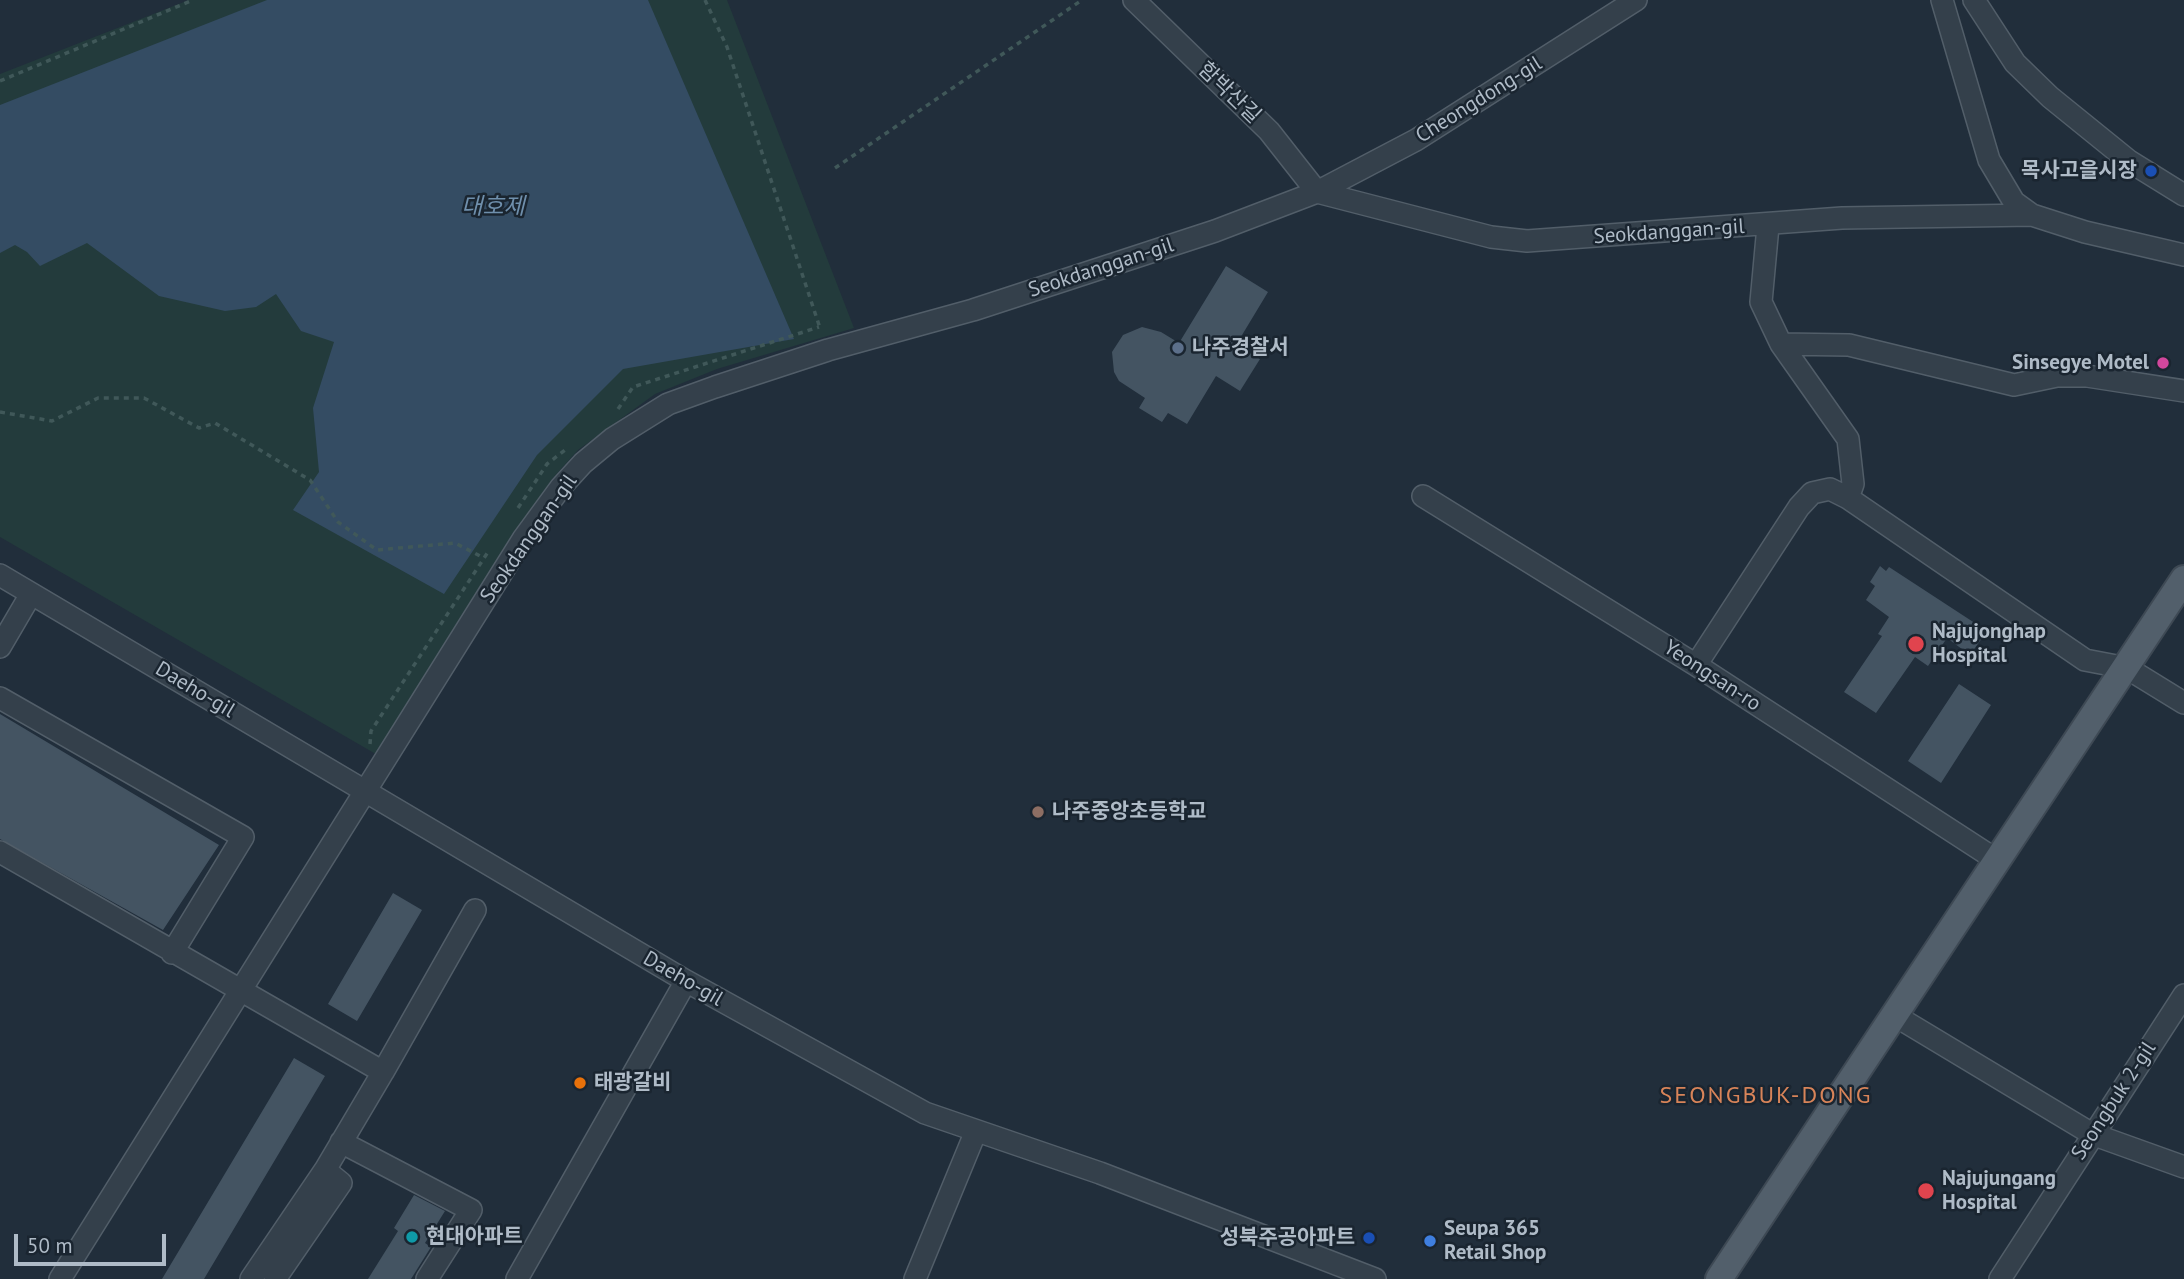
<!DOCTYPE html>
<html>
<head>
<meta charset="utf-8">
<style>
	body { margin:0 }
	#map { position:relative; width:2184px; height:1279px; overflow:hidden; background:#212e3b; font-family:"PT Sans",sans-serif }
	canvas { display:block }
	.scale { position:absolute; left:14px; top:1234px; width:152px; height:32px; box-sizing:border-box; border:4px solid #afbbc7; border-top:0; padding-left:9px; font-size:21px; line-height:24px; white-space:nowrap; color:#afbbc7; -webkit-text-stroke:5px #1a2530; paint-order:stroke }
</style>
</head>
<body>
<div id="map">
<canvas width="2184" height="1279"></canvas>
<div class="scale">50 m</div>
</div>
<script>
const c = document.querySelector('canvas').getContext('2d');
c.lineJoin = 'round';
function paint(path, color) {
  c.fillStyle = color;
  c.fill(path, 'evenodd');
}
function shape(rows) {
  const path = new Path2D();
  for (const r of rows) {
    path.moveTo(r[0], r[1]);
    for (let i = 2; i < r.length; i += 2) path.lineTo(r[i], r[i + 1]);
  }
  return path;
}
function strokePath(path, color, width, dash) {
  c.strokeStyle = color;
  c.lineWidth = width;
  c.lineCap = dash ? 'butt' : 'round';
  c.setLineDash(dash || []);
  c.stroke(path);
}
function label(font, color, halo, rows, align = 'center') {
  c.font = font + ' "PT Sans","Noto Sans KR",sans-serif';
  c.lineWidth = 5;
  c.setLineDash([]);
  c.textBaseline = 'middle';
  c.strokeStyle = halo;
  c.fillStyle = color;
  for (const [text, x, y, turn = 0] of rows) {
    c.save();
    c.translate(x, y);
    c.rotate((+turn || 0) * Math.PI / 180);
    c.textAlign = isNaN(turn) ? turn : align;
    if (halo) c.strokeText(text, 0, 0);
    c.fillText(text, 0, 0);
    c.restore();
  }
}
const green = shape([
	[189,0,727,0,854,328,717,369,655,394,578,450,552,479,381,757,0,537,0,74]
]);
const water = shape([
	[267,0,648,0,794,339,623,369,537,455,444,594,293,510,319,472,313,408,334,342,301,331,276,294,256,307,225,311,159,296,87,243,40,266,27,252,15,245,0,253,0,105]
]);
const building = shape([
	[1226,266,1268,292,1236,345,1260,359,1240,391,1216,376,1187,424,1168,413,1162,422,1139,408,1145,398,1119,381,1114,372,1112,352,1123,335,1142,327,1161,332,1179,343],
	[1880,566,1886,571,1889,567,1987,631,1970,655,1947,638,1928,666,1915,657,1876,713,1844,692,1882,636,1878,634,1889,617,1866,600,1875,586,1870,582],
	[1959,684,1991,705,1941,783,1908,761],
	[0,714,219,845,163,930,0,839],
	[393,893,422,910,357,1021,328,1004],
	[294,1058,325,1076,204,1279,162,1279],
	[414,1195,445,1211,425,1243,431,1247,411,1279,368,1279,398,1231,394,1228]
]);
const path = shape([
	[705,0,727,47,820,328],
	[0,81,193,0],
	[835,168,1082,0],
	[618,409,633,387,819,327],
	[0,412,52,421,98,398,144,398,199,428,215,423,310,480,338,522,377,550,455,543,484,558],
	[518,508,547,464,565,450],
	[370,744,371,731,488,552]
]);
const minor = shape([
	[1134,0,1269,131,1317,192],
	[1942,0,1989,160,2014,202,2032,215,2085,232,2184,255],
	[1974,0,2015,63,2050,97,2129,161,2184,195],
	[1317,192,1491,237,1527,241,1842,218,2032,215],
	[1768,226,1761,302,1781,344],
	[1423,496,1696,665,1998,861],
	[1848,498,1853,484,1848,439,1781,344,1849,345,2014,385,2057,376,2087,376,2184,391],
	[0,575,686,981,925,1113,1100,1173,1375,1279],
	[0,647,31,594],
	[1696,665,1799,507,1812,493,1830,489,1848,498,2085,660,2127,668,2184,703],
	[0,698,243,837,172,953],
	[0,852,383,1072,325,1170,341,1183,275,1279],
	[1894,1015,2092,1134,2184,1167],
	[383,1072,475,910],
	[341,1142,471,1210,427,1279],
	[60,1279,523,539,561,487,583,463,612,439,668,404,715,387,828,350,973,310,1215,231,1317,192,1416,140,1636,0],
	[251,1279,325,1170],
	[517,1279,686,981],
	[915,1279,976,1131],
	[2000,1279,2184,995]
]);
const major = shape([
	[1719,1279,2184,579]
]);
const markers = [
	[2151,171,7,"#1a4fb4"],
	[1178,348,7,"#5c6f8a"],
	[2163,363,7,"#d1479c"],
	[1916,644,9,"#e0444e"],
	[1038,812,7,"#8d6e63"],
	[580,1083,7,"#e8710a"],
	[1926,1191,9,"#e0444e"],
	[412,1237,7,"#0f9aa8"],
	[1369,1238,7,"#1a4fb4"],
	[1430,1241,7,"#3f7fe0"]
];
const streetNames = [
	["함박산길",1229,93,44],
	["Cheongdong-gil",1479,100,-32],
	["Seokdanggan-gil",1669,232,-4],
	["Seokdanggan-gil",1101,268,-18],
	["Seokdanggan-gil",529,539,-55],
	["Yeongsan-ro",1712,676,33],
	["Daeho-gil",195,690,31],
	["Daeho-gil",683,979,30],
	["Seongbuk 2-gil",2114,1101,-57]
];
const poiNames = [
	["목사고을시장",2137,171,"right"],
	["나주경찰서",1192,348],
	["Sinsegye Motel",2149,363,"right"],
	["Najujonghap",1932,632],
	["Hospital",1932,656],
	["나주중앙초등학교",1052,812],
	["태광갈비",594,1083],
	["Najujungang",1942,1179],
	["Hospital",1942,1203],
	["Seupa 365",1444,1229],
	["Retail Shop",1444,1253],
	["현대아파트",426,1237],
	["성북주공아파트",1355,1238,"right"]
];
const waterNames = [
	["대호제",493,207]
];
const quarterNames = [
	["SEONGBUK-DONG",1766,1096]
];
paint(green, '#233b3c');
paint(water, '#344c63');
paint(building, '#445462');
strokePath(minor, '#525e69', 24);
strokePath(major, '#3e4954', 30);
strokePath(path, '#405859', 3.5, [5, 5]);
strokePath(minor, '#34404b', 21);
strokePath(major, '#525f6b', 26);
for (const [x, y, r, color] of markers) {
  const dot = new Path2D();
  dot.arc(x, y, r, 0, 2 * Math.PI);
  c.fillStyle = color;
  c.fill(dot);
  strokePath(dot, '#1a2530', 2.5);
}
label('21px', '#afbbc7', '#1a2530', streetNames);
label('bold 21px', '#afbbc7', '#1a2530', poiNames, 'left');
label('italic 23px', '#6f8fac', '#1a2530', waterNames);
c.letterSpacing = '2px';
label('24px', '#d88459', '#1a2530', quarterNames);
c.letterSpacing = '0px';
</script>
</body>
</html>
